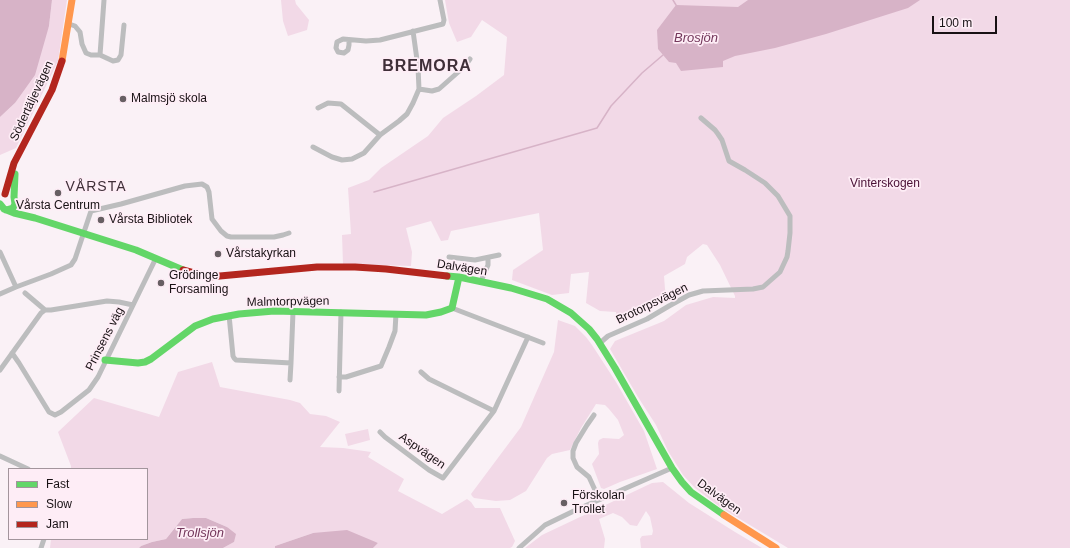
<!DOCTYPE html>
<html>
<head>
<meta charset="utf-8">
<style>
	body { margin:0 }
	#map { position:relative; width:1070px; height:548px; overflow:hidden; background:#faf1f6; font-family:Arial,sans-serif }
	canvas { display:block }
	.legend { position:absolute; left:8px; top:468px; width:140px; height:72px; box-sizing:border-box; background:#feedf6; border:1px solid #a2959c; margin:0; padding:5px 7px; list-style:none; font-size:12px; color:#181114 }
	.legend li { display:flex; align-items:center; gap:8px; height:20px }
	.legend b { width:20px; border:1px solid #a2959c }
	.scale { position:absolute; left:932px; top:16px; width:65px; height:18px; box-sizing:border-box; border:2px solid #181114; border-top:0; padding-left:5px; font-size:12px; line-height:14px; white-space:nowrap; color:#181114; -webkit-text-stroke:3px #feedf6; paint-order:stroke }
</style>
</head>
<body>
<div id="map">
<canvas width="1070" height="548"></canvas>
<ul class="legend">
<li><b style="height:5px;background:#63d668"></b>Fast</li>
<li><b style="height:5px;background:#ff974d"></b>Slow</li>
<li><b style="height:5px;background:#b3261e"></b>Jam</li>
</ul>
<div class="scale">100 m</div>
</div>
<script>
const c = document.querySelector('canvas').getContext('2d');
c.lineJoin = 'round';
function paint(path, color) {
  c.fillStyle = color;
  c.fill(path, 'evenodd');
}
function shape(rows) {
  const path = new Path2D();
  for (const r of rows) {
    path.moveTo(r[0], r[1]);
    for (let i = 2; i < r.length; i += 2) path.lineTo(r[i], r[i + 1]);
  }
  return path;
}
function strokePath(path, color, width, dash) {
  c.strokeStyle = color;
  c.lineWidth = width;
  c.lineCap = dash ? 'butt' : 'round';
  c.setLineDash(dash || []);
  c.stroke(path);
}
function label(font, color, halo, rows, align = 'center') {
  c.font = font + ' Arial,sans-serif';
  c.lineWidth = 3.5;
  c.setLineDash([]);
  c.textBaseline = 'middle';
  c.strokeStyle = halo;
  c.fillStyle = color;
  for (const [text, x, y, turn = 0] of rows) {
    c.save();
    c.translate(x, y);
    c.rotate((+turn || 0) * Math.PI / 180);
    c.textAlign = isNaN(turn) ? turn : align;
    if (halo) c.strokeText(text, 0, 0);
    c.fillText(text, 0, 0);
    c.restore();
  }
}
const green = shape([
	[52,0,67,0,58,61,16,148,0,155,0,117,15,103,49,26],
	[281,0,295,0,296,4,309,20,307,30,288,36,283,21],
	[445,0,1070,0,1070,548,788,548,720,507,695,488,683,475,668,451,656,425,638,397,610,349,615,341,664,321,686,305,713,297,735,298,735,296,720,265,707,245,703,244,687,257,685,264,664,276,665,289,668,299,616,319,616,312,600,311,586,303,589,272,571,274,569,293,552,295,512,280,513,270,543,250,539,213,451,231,448,240,441,241,431,221,406,228,412,252,411,266,343,264,342,235,351,234,348,188,369,180,381,168,428,136,443,118,476,96,504,75,507,37,482,20,471,37,457,42,449,23],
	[558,320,575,326,586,337,592,345,616,382,644,431,657,469,620,482,604,489,601,488,592,464,599,454,598,443,599,440,603,438,619,439,624,435,618,420,609,409,605,405,596,404,581,428,570,450,552,454,547,458,526,491,510,500,496,501,474,498,472,496,471,494,521,427,554,352],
	[212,362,220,387,290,400,300,403,310,414,326,416,340,422,320,447,343,448,371,452,368,457,404,479,398,491,442,514,467,499,471,502,475,508,500,508,515,541,512,547,510,548,373,548,378,543,313,533,275,546,275,548,223,548,234,542,227,527,206,518,193,518,182,519,166,539,152,542,141,546,139,548,50,548,51,539,147,539,147,469,71,469,71,466,58,432,94,398,159,417,178,372],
	[368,429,370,440,348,446,345,434],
	[663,482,689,503,735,532,762,548,641,548,640,539,642,536,652,535,653,531,650,517,646,511,637,526,630,525,622,517,613,513,599,519,605,539,604,548,525,548,542,535,652,483]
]);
const water = shape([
	[0,0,52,0,49,26,35,75,15,103,0,117],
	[748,0,920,0,908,8,826,34,775,48,735,56,723,61,723,67,681,71,676,63,669,62,658,49,657,30,676,5,738,7],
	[193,518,206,518,227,527,236,534,234,542,223,548,139,548,141,546,152,542,166,539,182,519],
	[347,530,378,543,373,548,275,548,275,546,313,533]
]);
const stream = shape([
	[673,0,676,5],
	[374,192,597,128,611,106,642,73,663,55]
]);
const street = shape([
	[69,24,75,26,80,32,82,44,86,53,91,55,100,55,113,61,118,60,121,55,124,25],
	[349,40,349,45,348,50,344,53,338,52,336,48,337,42,343,39,366,41,380,40,443,24,444,20,440,0],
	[100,55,104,0],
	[419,89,432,91,439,89,465,66,470,59],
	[318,108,328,103,341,104,380,135],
	[313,147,332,157,342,160,352,159,364,153,380,135,399,121,407,114,413,103,419,89,418,67,413,31],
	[0,252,16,287],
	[449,257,475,260,499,255],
	[481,281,488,265,488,258],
	[25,293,45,310],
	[0,294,16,287,51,274,71,265,75,259,91,211,121,204,185,186,202,184,207,187,209,192,212,219,221,231,227,236,231,237,274,237,283,235,289,233],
	[452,308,543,343],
	[229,315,233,356,234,358,236,360,291,363,290,380],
	[600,343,608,336,647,319,669,306,689,295,703,291,753,289,763,287,780,272,787,257,788,251,790,233,790,216,778,196,765,183,745,170,729,161,722,140,718,134,715,130,701,118],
	[12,353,19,363,49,412,55,415,61,412,89,390,98,377,156,258],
	[291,363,293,312],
	[0,370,41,313,45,310,51,310,107,301,119,302,133,305],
	[421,372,429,379,494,411],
	[339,377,346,377,381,366,389,347,395,331,396,314],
	[339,391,341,312],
	[594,415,587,425,576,443,573,451,573,458,577,467,589,477,595,490,599,495,601,499],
	[380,432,385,437,429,470,443,478,494,411,528,337],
	[0,456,28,469],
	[41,548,44,539],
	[519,548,545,525,578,509,672,468]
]);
const fast = shape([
	[0,204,4,209,14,213,35,218,136,250,183,270],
	[6,210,13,208,15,204,14,197,15,174],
	[447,276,459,277,511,288,547,299,571,313,589,329,597,339,615,368,672,468,682,482,691,492,724,515],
	[105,360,138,363,145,362,151,359,195,326,213,319,239,314,274,311,426,315,441,312,452,308,459,277]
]);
const slow = shape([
	[62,61,72,0],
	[724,515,776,548]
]);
const jam = shape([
	[5,194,14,163,52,90,62,61],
	[183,270,209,277,317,267,355,267,386,269,447,276]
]);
const markers = [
	[123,99,4,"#675f63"],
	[58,193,4,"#675f63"],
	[101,220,4,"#675f63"],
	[218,254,4,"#675f63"],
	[161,283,4,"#675f63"],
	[564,503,4,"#675f63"]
];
const poiNames = [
	["Malmsjö skola",131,99],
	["Vårsta Centrum",58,206,"center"],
	["Vårsta Bibliotek",109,220],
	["Vårstakyrkan",226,254],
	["Grödinge",169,276],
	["Forsamling",169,290],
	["Förskolan",572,496],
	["Trollet",572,510]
];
const streetNames = [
	["Södertäljevägen",32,101,-65],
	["Dalvägen",462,268,9],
	["Malmtorpvägen",288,302,-1],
	["Brotorpsvägen",652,304,-26],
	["Prinsens väg",105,339,-63],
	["Aspvägen",422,451,35],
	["Dalvägen",719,497,36]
];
const parkNames = [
	["Vinterskogen",885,184]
];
const waterNames = [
	["Brosjön",696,38],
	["Trollsjön",200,533]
];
const quarterNames = [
	["VÅRSTA",96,187]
];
const districtNames = [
	["BREMORA",427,67]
];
paint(green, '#f2d9e7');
paint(water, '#d7b3c7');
strokePath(stream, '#d7b3c7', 1.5);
strokePath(street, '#bcbdbe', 5);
strokePath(fast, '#63d668', 7);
strokePath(slow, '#ff974d', 7);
strokePath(jam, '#b3261e', 7);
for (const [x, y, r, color] of markers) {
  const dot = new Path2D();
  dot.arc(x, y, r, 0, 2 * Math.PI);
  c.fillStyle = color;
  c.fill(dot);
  strokePath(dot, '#feedf6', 1.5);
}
label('12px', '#181114', '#feedf6', poiNames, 'left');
label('12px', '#181114', '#feedf6', streetNames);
label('12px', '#491035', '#feedf6', parkNames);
label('italic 13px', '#73375b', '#feedf6', waterNames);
c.letterSpacing = '1px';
label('14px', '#3f2f38', '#feedf6', quarterNames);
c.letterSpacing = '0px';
c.letterSpacing = '1px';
label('bold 16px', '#3f2f38', '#feedf6', districtNames);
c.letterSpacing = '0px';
</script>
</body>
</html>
